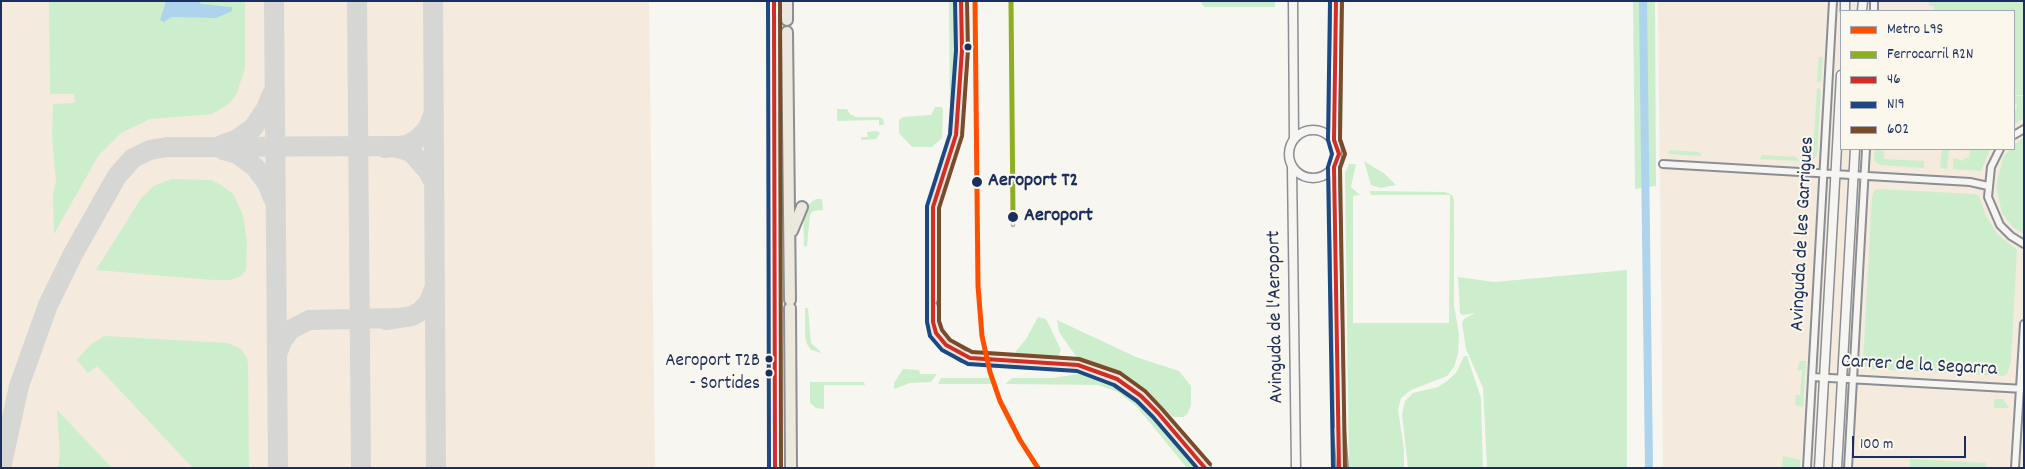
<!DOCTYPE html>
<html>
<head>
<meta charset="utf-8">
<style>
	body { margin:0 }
	#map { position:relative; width:2025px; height:469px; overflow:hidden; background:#f8f6f0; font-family:Dekko,sans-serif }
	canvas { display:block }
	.frame { position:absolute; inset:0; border:2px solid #1b2f5e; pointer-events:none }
	.legend { position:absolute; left:1840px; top:10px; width:175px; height:140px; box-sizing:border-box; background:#fbf7ec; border:1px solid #a1a7b3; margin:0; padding:6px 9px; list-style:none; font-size:15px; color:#1b2f5e }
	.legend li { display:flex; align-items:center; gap:10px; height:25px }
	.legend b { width:25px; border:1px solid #a1a7b3 }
	.scale { position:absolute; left:1852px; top:436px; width:114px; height:22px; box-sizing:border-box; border:2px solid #1b2f5e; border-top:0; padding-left:6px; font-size:15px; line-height:18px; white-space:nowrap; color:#1b2f5e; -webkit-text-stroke:4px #fbf7ec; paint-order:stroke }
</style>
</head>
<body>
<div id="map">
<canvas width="2025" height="469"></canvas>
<div class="frame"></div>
<ul class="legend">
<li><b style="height:6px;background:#fe5000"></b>Metro L9S</li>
<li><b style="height:6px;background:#8eaf22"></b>Ferrocarril R2N</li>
<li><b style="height:6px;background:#d02e26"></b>46</li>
<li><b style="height:6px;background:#1c4883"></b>N19</li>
<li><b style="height:6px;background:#7a4b2a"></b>602</li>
</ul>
<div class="scale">100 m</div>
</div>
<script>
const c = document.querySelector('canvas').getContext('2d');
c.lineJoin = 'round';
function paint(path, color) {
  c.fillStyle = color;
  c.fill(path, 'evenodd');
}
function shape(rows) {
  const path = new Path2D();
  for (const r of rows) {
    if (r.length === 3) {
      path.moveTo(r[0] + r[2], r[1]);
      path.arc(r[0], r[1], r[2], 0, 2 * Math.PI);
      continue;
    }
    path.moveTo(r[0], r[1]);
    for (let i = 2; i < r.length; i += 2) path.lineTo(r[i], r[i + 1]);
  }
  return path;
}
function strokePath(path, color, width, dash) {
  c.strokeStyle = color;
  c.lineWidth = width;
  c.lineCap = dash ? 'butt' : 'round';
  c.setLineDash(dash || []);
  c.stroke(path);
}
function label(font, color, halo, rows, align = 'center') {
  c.font = font + ' Dekko,sans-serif';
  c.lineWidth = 4;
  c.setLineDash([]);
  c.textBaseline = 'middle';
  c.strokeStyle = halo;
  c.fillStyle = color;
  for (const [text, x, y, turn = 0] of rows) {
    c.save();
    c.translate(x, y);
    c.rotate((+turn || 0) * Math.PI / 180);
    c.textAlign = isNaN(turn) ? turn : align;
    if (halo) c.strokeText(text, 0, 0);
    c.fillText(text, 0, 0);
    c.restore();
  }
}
const built = shape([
	[1,1,649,1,655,468,1,468],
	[1658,1,2024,1,2024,468,1663,468],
	[1841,11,2014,11,2014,149,1841,149]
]);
const green = shape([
	[49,1,245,1,245,68,237,93,230,103,212,114,150,119,121,133,98,156,54,234,53,195,56,181,52,137,53,104,75,103,74,94,50,94],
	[949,1,956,1,950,132],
	[1200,1,1280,1,1280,2,1275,2,1275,7,1204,7],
	[1633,1,1655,1,1656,186,1635,189],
	[1929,1,2024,1,2024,95,2014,95,2014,11,1934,11,1934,6,1929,6],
	[1819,57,1823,57,1821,82,1817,82],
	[1817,88,1821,89,1817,154,1813,160,1805,162,1813,154],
	[2014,96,2024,96,2024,118,2014,125,2014,110,2016,110,2017,104,2014,103],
	[935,107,942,107,943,110,942,138,932,147,912,147,899,133,899,120,903,117,931,115],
	[837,109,847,109,850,114,856,117,880,117,883,119,884,125,879,125,879,120,837,121],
	[877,131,880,133,876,139,861,140,861,137,868,137,867,132],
	[2024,137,2024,234,2013,227,2002,213,1996,186,2003,158,2010,149,2014,149,2014,145],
	[1875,149,1884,151,1884,159,1924,161,1924,168,1880,165,1874,160],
	[1942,149,1949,149,1947,169,1940,168],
	[1970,149,1990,149,1981,171,1953,169,1953,158,1964,161,1964,158,1969,158],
	[1670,150,1699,152,1702,156,1668,154],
	[1762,155,1796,157,1799,161,1760,159],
	[1364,161,1385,174,1396,185,1381,188,1371,185],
	[1349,164,1356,164,1351,187,1360,195,1353,196,1353,323,1449,323,1450,195,1371,195,1370,192,1370,191,1445,192,1452,195,1454,200,1454,305,1459,335,1458,354,1454,367,1447,376,1411,390,1401,398,1398,410,1404,449,1404,468,1349,468,1345,173],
	[171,179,211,180,221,185,233,194,243,215,247,242,246,270,241,276,230,280,214,280,96,270,142,197,154,186],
	[1877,189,1975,194,1979,196,1986,216,1997,234,2017,250,2011,362,2007,374,2003,376,1870,369,1865,366,1863,362,1872,197,1874,191],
	[816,199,822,199,823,210,813,211,810,215,807,246,804,247,803,208],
	[1627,270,1627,468,1487,468,1483,388,1466,349,1462,323,1464,319,1475,313,1462,315,1460,313,1458,277,1494,282],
	[805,308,808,308,811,343,822,353,811,350,807,344,805,337],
	[1038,317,1046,319,1048,323,1061,350,1058,357,1016,356,1016,351,1026,339],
	[1057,320,1136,357,1179,371,1191,386,1191,405,1188,413,1184,417,1173,417,1134,382,1112,370,1078,359,1059,332],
	[105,336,228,343,241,349,247,358,248,364,249,468,193,468,97,366,88,373,77,360,91,344],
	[1464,356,1467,356,1481,398,1483,468,1408,468,1402,414,1405,401,1413,393,1438,387,1447,381,1456,373],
	[1800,361,1806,361,1803,407,1795,405,1796,395,1800,395,1802,370,1797,370],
	[903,369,919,370,920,374,937,374,931,382,910,383,894,389,894,383],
	[1078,374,1093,375,1119,386,1130,394,1154,417,1197,468,1187,468,1137,407,1118,392,1098,385,1005,384,1012,378,1053,378],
	[941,378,992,378,999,384,938,384],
	[810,382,864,382,865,385,824,385,824,409,816,408,810,403],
	[1994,399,2003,399,2009,408,1994,408],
	[57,410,112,468,58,468,60,454],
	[1783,456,1800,460,1800,468,1782,468],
	[1910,459,1986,463,1986,468,1910,468]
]);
const water = shape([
	[166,1,199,1,201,4,232,7,232,11,216,18,171,17,164,22,160,20]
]);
const canal = shape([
	[1643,1,1649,468]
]);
const taxiway = shape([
	[274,1,278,468],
	[357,1,361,468],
	[433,1,436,468],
	[223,144,236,140,253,128,266,109,272,94],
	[391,146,411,152,428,171,434,183],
	[385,148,407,145,416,140,427,130,433,115],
	[223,150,237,154,255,167,267,183,273,198],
	[386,320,412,316,421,311,429,302,434,289],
	[278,352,282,341,290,330,309,320,397,318],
	[1,468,19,386,48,305,73,254,117,176,133,158,150,150,167,147,398,146]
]);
const minor = shape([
	[1874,11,1874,1],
	[2014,135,2024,129],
	[2000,149,1991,167,1988,197,2000,225,2011,236,2024,244],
	[1663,164,1970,182,1988,186],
	[1812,377,2024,389],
	[1807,468,1833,1],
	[1848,468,1866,149],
	[2015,468,2024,324]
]);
const tertiary = shape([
	[1293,1,1294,139],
	[1845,11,1845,1],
	[1862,11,1863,1],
	[1313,154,24],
	[1334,140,1336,1],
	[1292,167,1296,468],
	[1334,167,1339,430],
	[1819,468,1841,75],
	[1837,468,1855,149]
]);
const primary = shape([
	[787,1,787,20],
	[787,32,790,300],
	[792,231,802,207],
	[932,299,933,207,956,135,962,50,961,1],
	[932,307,933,322,936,333,946,345,963,356,990,360,1078,365,1117,379,1141,396,1158,413,1205,468],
	[790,308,791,468],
	[1339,430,1342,468]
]);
const rail = shape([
	[1013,225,1013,217]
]);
const bus1 = shape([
	[774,1,775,468],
	[961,1,962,50,956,135,933,207,933,322,936,333,946,345,970,358,1078,365,1117,379,1141,396,1158,413,1205,468],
	[1336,1,1334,140,1339,154,1334,167,1339,468]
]);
const bus2 = shape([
	[768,1,769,468],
	[955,1,956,50,950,134,927,206,927,322,930,336,942,350,968,364,1077,371,1114,385,1137,401,1153,417,1197,468],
	[1330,1,1328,140,1332,154,1328,167,1333,468]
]);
const bus3 = shape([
	[780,1,781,468],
	[967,1,968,50,962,136,939,208,939,321,942,330,950,340,972,352,1079,359,1120,373,1145,391,1162,409,1210,464],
	[1342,1,1340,139,1345,154,1340,168,1345,468]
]);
const rail1 = shape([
	[1011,1,1013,217]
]);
const metro1 = shape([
	[975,1,978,286,982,336,990,372,1000,401,1020,440,1038,468]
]);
const markers = [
	[968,47,4.5,"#1b2f5e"],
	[977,182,6,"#1b2f5e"],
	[1013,217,6,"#1b2f5e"],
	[769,359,4.5,"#1b2f5e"],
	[769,373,4.5,"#1b2f5e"]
];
const busNames = [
	["Aeroport T2B",760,362],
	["- Sortides",760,385]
];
const stopNames = [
	["Aeroport T2",988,182],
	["Aeroport",1024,217]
];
const streetNames = [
	["Avinguda de les Garrigues",1804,234,-87],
	["Avinguda de l'Aeroport",1277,317,-91],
	["Carrer de la Segarra",1919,367,3]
];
paint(built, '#f4eade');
paint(green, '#cceecd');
paint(water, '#aed3ed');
strokePath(canal, '#aed3ed', 8);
strokePath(taxiway, '#d6d6d4', 20);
strokePath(minor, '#8b8e94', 10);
strokePath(tertiary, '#8b8e94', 11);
strokePath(primary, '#8b8e94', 14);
strokePath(minor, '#f6f5f1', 6);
strokePath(tertiary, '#f6f5f1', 8);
strokePath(primary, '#ece8dd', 10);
strokePath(rail, '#b3b5b7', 4.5);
strokePath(rail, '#fbf7ec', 2.5, [8]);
strokePath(bus1, '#d02e26', 4);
strokePath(bus2, '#1c4883', 4);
strokePath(bus3, '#7a4b2a', 4);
strokePath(rail1, '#8eaf22', 5);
strokePath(metro1, '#fe5000', 5);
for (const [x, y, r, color] of markers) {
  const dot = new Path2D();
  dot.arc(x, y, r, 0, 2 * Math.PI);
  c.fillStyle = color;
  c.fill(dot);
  strokePath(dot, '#fbf7ec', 2);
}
label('19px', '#1b2f5e', '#fbf7ec', busNames, 'right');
label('bold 20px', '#1b2f5e', '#fbf7ec', stopNames, 'left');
label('20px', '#1b2f5e', '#fbf7ec', streetNames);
</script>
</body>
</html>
